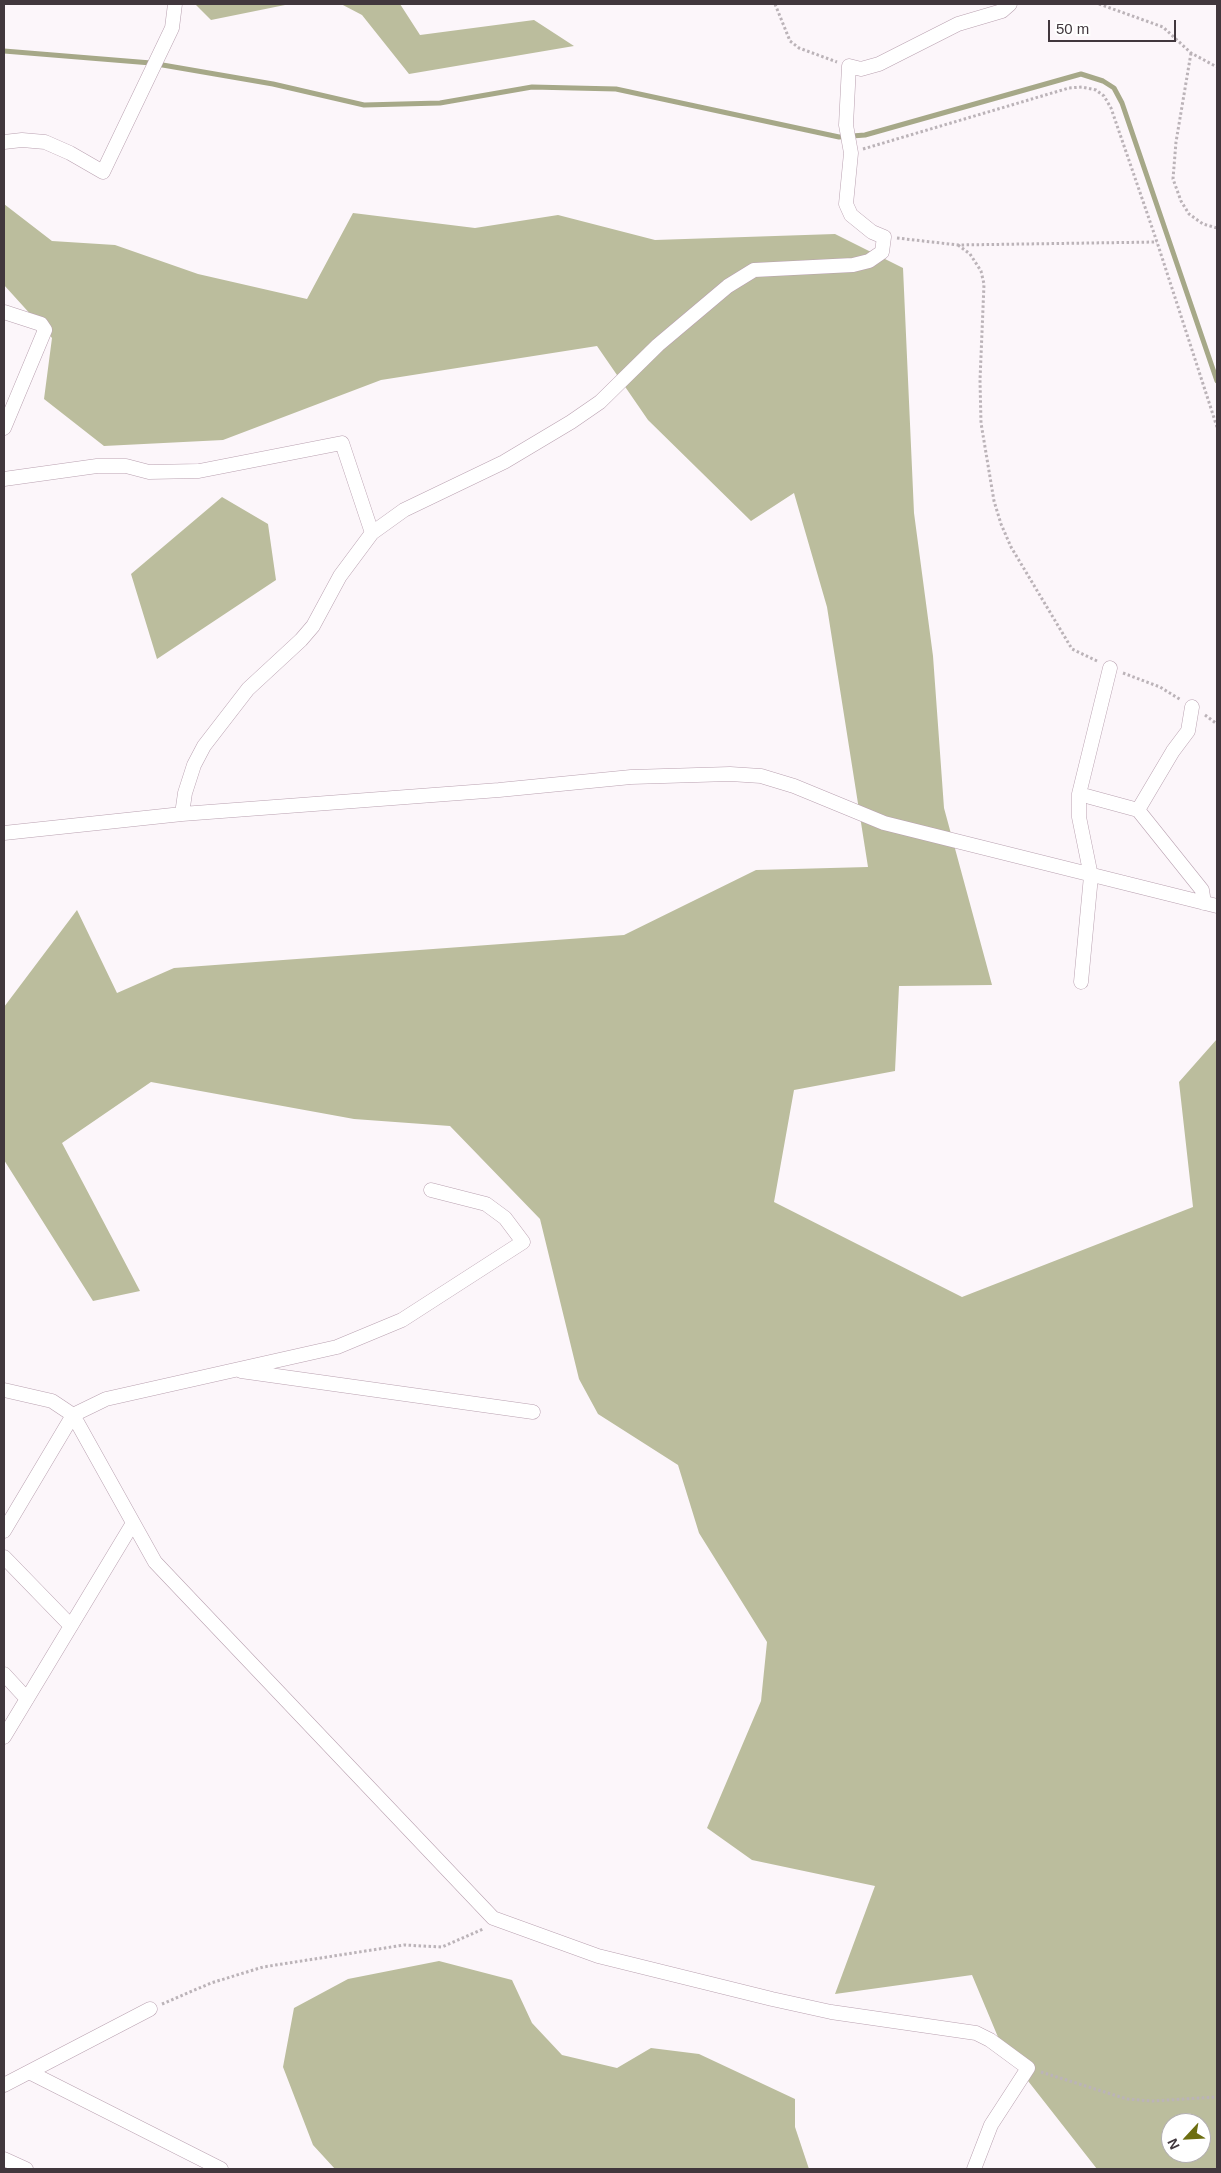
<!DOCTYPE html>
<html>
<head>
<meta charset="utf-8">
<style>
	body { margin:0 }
	#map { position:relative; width:1221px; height:2173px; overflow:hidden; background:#fcf6fa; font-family:Helvetica,sans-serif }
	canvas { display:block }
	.frame { position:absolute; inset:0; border:5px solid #41373d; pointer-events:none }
	.north { position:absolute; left:1161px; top:2113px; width:50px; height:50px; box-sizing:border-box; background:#fff; border:1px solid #b3afb1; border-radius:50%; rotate:245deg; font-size:14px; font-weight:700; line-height:20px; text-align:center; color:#41373d }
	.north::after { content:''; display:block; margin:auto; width:18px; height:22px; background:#6d6e11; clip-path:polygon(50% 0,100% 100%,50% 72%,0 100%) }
	.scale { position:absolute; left:1048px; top:20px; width:128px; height:22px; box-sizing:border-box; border:2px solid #41373d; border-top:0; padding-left:6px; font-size:15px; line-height:18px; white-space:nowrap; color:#41373d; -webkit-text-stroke:4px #fff; paint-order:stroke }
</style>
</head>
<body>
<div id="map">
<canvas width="1221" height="2173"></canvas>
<div class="frame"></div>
<div class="north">N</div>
<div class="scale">50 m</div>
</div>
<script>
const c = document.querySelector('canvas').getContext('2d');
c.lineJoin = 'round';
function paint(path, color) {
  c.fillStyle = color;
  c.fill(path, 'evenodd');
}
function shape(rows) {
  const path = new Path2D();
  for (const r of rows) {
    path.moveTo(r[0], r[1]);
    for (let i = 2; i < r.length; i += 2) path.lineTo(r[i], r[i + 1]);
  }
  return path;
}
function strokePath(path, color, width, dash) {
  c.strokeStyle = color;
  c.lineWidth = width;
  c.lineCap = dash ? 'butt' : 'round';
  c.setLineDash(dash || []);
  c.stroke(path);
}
const forest = shape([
	[195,4,290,4,211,20],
	[341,4,400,4,420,35,534,20,574,46,409,74,362,15],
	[4,204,52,241,115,245,198,274,307,299,353,213,475,228,558,215,655,240,835,234,903,268,914,513,933,656,944,808,992,985,899,986,895,1071,794,1090,774,1202,962,1297,1193,1207,1179,1082,1217,1039,1217,2169,1097,2169,1003,2049,972,1975,835,1994,875,1886,752,1860,707,1828,761,1701,767,1642,699,1533,678,1465,598,1414,579,1379,540,1219,450,1126,354,1119,151,1082,62,1143,140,1291,93,1301,4,1160,4,1007,77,910,117,993,174,968,624,935,756,870,868,867,827,607,794,493,751,521,648,420,597,346,381,380,223,440,104,446,44,399,52,338,4,285],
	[1171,2123,1201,2123,1201,2153,1171,2153],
	[222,497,268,524,276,580,157,659,131,574],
	[439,1961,512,1980,532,2023,562,2055,617,2068,651,2048,699,2054,795,2099,795,2127,809,2169,335,2169,313,2145,283,2067,294,2008,348,1979]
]);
const stream = shape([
	[4,51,151,63,273,84,364,105,440,103,532,87,616,89,839,137,865,135,1081,74,1103,81,1114,88,1122,103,1217,381]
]);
const path = shape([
	[775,4,790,41,799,48,837,62],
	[1099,4,1163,27,1191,53,1217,67],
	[1191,53,1176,142,1173,179,1181,201,1189,214,1203,224,1217,228],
	[863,149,1069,88,1082,87,1096,90,1104,96,1111,108,1157,242,1217,427],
	[897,238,958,245,1157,242],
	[958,245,970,254,981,271,984,284,980,380,981,423,994,501,1001,524,1011,547,1072,649,1097,661],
	[1123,673,1160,687,1181,700],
	[1205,715,1217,724],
	[162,2004,211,1983,263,1967,404,1945,442,1947,483,1929],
	[1041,2072,1127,2099,1152,2101,1217,2097]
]);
const street = shape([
	[4,142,22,140,45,142,70,153,103,172,172,28,175,4],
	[4,312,41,324,45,330,4,428],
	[4,479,97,466,126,466,149,472,199,471,342,443,372,533],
	[1079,794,1138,810,1202,890,1204,903],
	[1138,810,1173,751,1188,731,1192,707],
	[182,814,185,793,194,765,204,746,248,689,301,640,313,626,340,576,372,533,404,510,504,462,571,422,600,402,658,345,728,286,754,270,853,265,869,261,882,252,884,237,872,232,851,215,846,204,851,153,846,125,849,66,861,69,879,64,958,24,1002,11,1010,4],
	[4,833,182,814,499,790,631,777,730,774,761,776,794,786,884,823,1217,906],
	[1081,982,1091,876,1079,817,1079,794,1110,668],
	[241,1371,533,1412],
	[4,1390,52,1401,73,1415,155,1562,493,1918,598,1956,772,1999,831,2012,976,2033,990,2040,1028,2068,991,2125,974,2169],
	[4,1531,73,1415,106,1399,337,1347,402,1320,523,1242,505,1218,486,1204,431,1190],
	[4,1557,71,1626],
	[4,1674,27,1699],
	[4,1737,133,1523],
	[29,2072,221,2169],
	[4,2085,150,2009],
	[4,2159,26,2169]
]);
paint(forest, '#bbbd9d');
strokePath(stream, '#a6a888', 5);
strokePath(street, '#b9a1b0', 15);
strokePath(path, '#bbb3b8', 3, [2.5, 2.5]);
strokePath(street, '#fff', 14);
</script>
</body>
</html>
